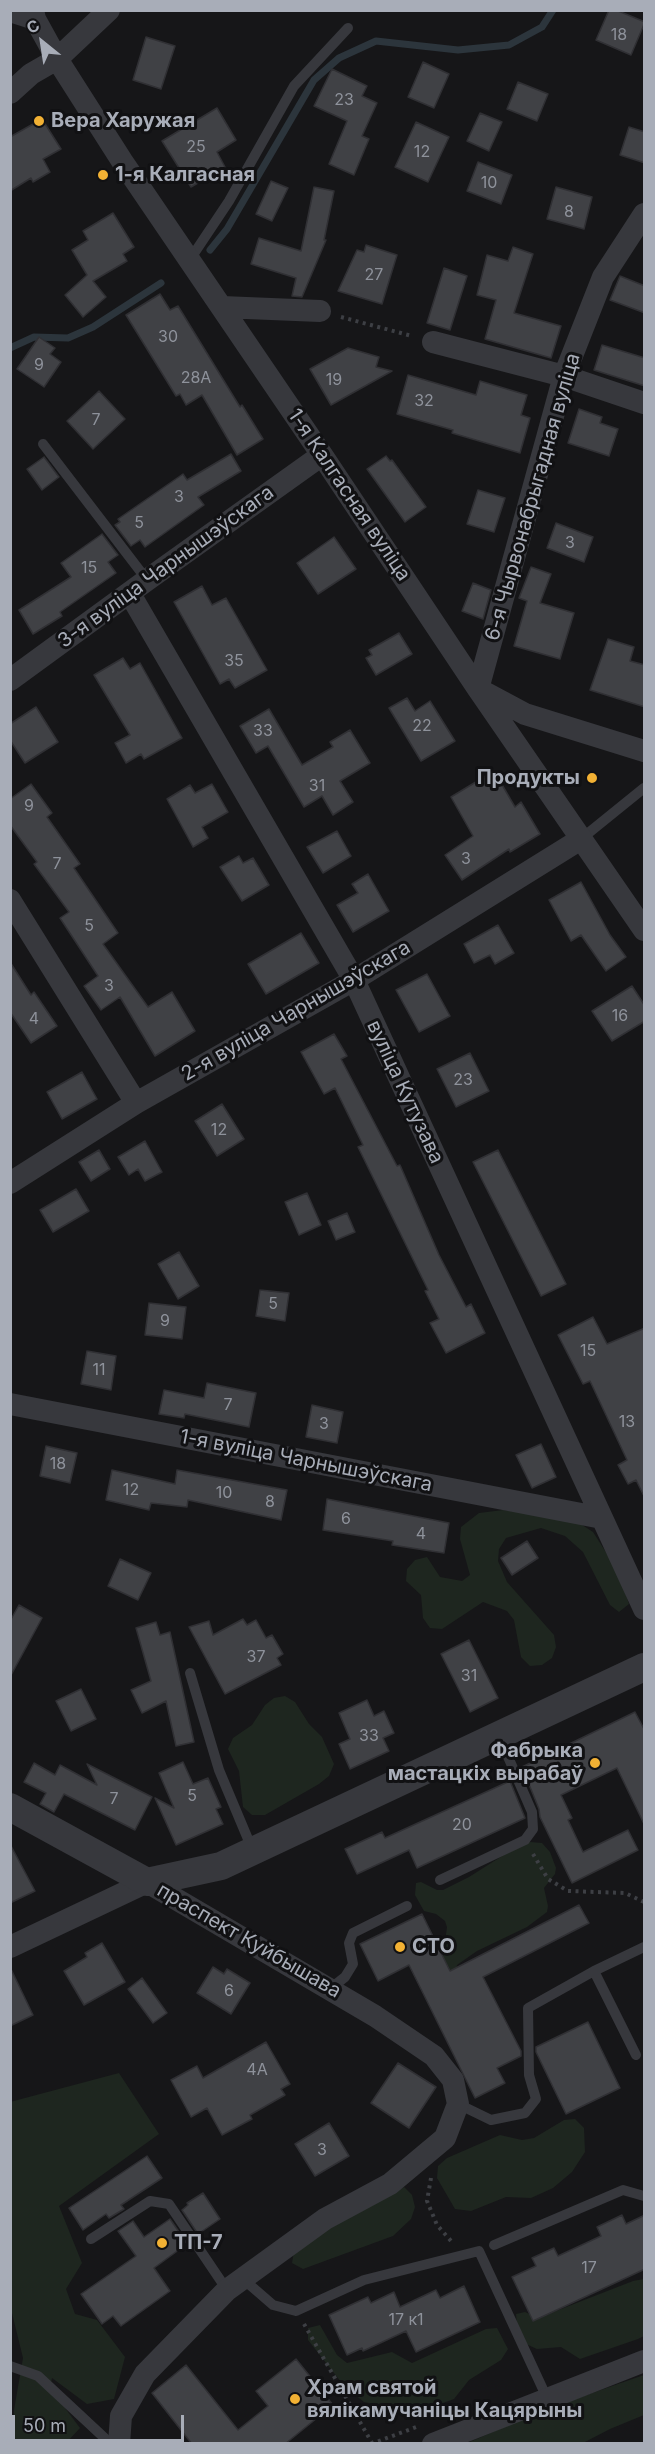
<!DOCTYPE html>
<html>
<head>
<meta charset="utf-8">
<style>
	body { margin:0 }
	#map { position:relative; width:655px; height:2454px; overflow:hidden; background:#161618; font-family:Inter,sans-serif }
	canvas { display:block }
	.frame { position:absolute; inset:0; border:12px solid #a8adb8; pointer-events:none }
	.north { position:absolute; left:12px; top:12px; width:60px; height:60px; -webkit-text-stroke:4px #111113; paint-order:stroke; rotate:330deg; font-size:16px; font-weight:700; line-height:24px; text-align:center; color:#a8adb8 }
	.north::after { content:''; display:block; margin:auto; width:21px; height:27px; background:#a8adb8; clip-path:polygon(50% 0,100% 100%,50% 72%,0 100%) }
	.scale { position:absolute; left:12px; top:2415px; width:172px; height:27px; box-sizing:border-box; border:3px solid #a8adb8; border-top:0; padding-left:8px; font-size:18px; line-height:21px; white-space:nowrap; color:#a8adb8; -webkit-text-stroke:4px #111113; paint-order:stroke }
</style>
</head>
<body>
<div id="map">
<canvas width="655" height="2454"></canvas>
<div class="frame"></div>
<div class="north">С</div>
<div class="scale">50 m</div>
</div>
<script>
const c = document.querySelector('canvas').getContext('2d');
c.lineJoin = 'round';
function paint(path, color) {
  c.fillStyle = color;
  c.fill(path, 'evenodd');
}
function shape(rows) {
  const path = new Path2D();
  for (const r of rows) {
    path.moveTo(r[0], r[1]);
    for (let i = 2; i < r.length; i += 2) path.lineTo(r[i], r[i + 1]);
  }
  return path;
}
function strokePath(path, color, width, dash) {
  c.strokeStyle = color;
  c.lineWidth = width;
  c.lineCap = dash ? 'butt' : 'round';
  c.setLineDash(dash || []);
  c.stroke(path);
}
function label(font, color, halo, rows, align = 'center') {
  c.font = font + ' Inter,sans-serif';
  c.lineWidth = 6;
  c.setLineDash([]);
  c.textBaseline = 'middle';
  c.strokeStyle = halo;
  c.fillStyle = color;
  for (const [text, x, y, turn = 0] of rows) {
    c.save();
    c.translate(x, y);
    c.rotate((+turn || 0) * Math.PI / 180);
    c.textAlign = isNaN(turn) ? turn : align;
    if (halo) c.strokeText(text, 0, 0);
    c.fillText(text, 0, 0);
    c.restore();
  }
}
const green = shape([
	[503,1510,573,1519,593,1532,618,1571,629,1604,619,1612,610,1605,583,1552,565,1536,541,1528,506,1538,499,1549,498,1561,507,1582,554,1635,556,1647,552,1658,542,1665,530,1666,521,1657,514,1620,507,1611,483,1602,442,1629,430,1628,423,1618,421,1595,406,1581,407,1569,415,1560,427,1557,440,1577,462,1581,470,1575,460,1539,461,1527,479,1513],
	[285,1696,295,1702,309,1724,322,1737,334,1764,329,1776,319,1784,265,1815,252,1815,243,1807,239,1771,228,1749,233,1738,252,1725,265,1705,274,1698],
	[530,1842,542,1843,550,1852,556,1868,555,1874,544,1888,548,1906,547,1912,527,1927,477,1951,457,1965,456,1971,471,2036,443,1957,447,1927,445,1921,436,1914,424,1911,415,1895,416,1883,421,1882,437,1890,443,1890,469,1877,518,1846],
	[119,2073,159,2134,59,2206,82,2263,66,2289,75,2314,97,2320,125,2357,114,2399,87,2404,52,2378,50,2388,80,2428,66,2443,18,2443,14,2437,14,2410,23,2358,11,2309,10,2102],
	[575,2119,584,2128,585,2152,572,2172,553,2188,531,2198,506,2197,471,2211,455,2209,437,2178,438,2166,447,2158,500,2135,522,2140,534,2138,564,2120],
	[404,2187,412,2195,415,2207,411,2219,393,2236,303,2269,292,2263,294,2251,320,2228],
	[644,2279,644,2336,638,2339,580,2359,561,2347,537,2349,526,2344,517,2326,516,2314,525,2312,538,2318,633,2281],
	[320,2325,337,2355,347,2363,392,2352,412,2363,486,2329,497,2328,508,2349,501,2360,469,2380,454,2399,432,2407,388,2407,364,2402,345,2387,308,2340,308,2328],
	[644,2375,644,2415,610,2429,583,2443,465,2444,546,2409]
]);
const stream = shape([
	[210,250,227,229,314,80,339,58,376,41,458,50,509,45,542,27,553,10],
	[10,348,34,337,68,338,93,327,161,283]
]);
const building = shape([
	[609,10,616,10,645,22,631,55,596,40,609,10],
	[146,37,175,46,161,89,133,80,146,37],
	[423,62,449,74,434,108,408,97,423,62],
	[332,69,367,86,362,96,377,103,362,136,369,139,354,175,329,164,347,121,314,106,332,69],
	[518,82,548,94,537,121,507,109,518,82],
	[217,108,236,140,217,152,225,167,191,187,162,141,217,108],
	[480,113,502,122,489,151,467,141,480,113],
	[42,119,61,149,43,159,50,172,33,182,31,178,10,191,10,137,42,119],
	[416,122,449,137,428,182,395,167,416,122],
	[629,127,645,132,645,163,620,155,629,127],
	[478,162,512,175,501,204,467,191,478,162],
	[271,181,288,188,272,221,256,214,271,181],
	[314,187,334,191,324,240,326,240,302,297,292,296,296,278,251,264,259,238,301,251,314,187],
	[556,187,592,197,584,229,547,219,556,187],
	[113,213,134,247,123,254,127,261,93,281,106,297,83,317,65,295,87,275,72,250,88,240,83,231,113,213],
	[366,245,397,255,382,304,338,291,357,250,364,252,366,245],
	[513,247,533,254,514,313,561,326,551,358,485,339,496,300,477,295,487,255,508,261,513,247],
	[444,268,467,276,450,330,427,323,444,268],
	[620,276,645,286,645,313,610,300,620,276],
	[160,294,170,310,178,306,240,407,242,405,263,439,237,455,202,395,186,405,180,394,176,396,126,315,160,294],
	[39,337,55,348,50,354,61,362,44,387,17,369,39,337],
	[602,345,645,358,645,386,594,370,602,345],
	[348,348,379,357,376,367,392,371,331,405,310,369,348,348],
	[408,375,476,395,480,381,527,395,521,415,530,418,520,453,452,433,453,430,397,414,408,375],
	[99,391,125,419,93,449,67,421,99,391],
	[579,409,602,417,600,423,618,429,609,456,568,443,579,409],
	[231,454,241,471,198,497,204,505,145,547,140,540,131,546,115,525,120,522,118,519,183,474,187,480,231,454],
	[386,456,390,461,392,460,426,507,405,522,367,469,386,456],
	[44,457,59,477,42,490,27,469,44,457],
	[478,490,505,498,494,532,467,524,478,490],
	[556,523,593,537,584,562,547,548,556,523],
	[102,534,118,555,108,562,116,573,60,612,62,616,33,634,19,610,71,577,61,563,102,534],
	[334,537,356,569,318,594,297,563,334,537],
	[531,567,551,574,540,603,574,613,560,659,514,646,527,601,519,598,531,567],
	[473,583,491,590,483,619,462,611,473,583],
	[202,586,212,605,226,598,267,670,235,688,229,679,220,684,174,602,202,586],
	[399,633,412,654,376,675,366,658,372,655,369,650,399,633],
	[608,639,634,647,630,661,645,665,645,707,590,690,608,639],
	[123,658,130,669,140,663,182,738,144,759,141,754,126,763,115,743,130,735,94,675,123,658],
	[407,698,415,711,430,701,455,741,421,761,389,708,407,698],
	[36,707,58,742,25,763,10,740,10,724,36,707],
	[269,709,302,765,333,747,330,742,350,730,370,763,340,781,353,802,333,815,322,796,304,807,268,746,256,753,240,726,269,709],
	[494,771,515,807,521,802,540,834,510,852,509,849,462,880,445,855,473,836,451,797,494,771],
	[31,784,52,813,47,817,80,864,74,868,118,933,103,944,148,1007,172,992,195,1031,155,1056,120,997,101,1010,84,986,98,976,60,918,69,912,34,864,37,862,10,825,10,799,31,784],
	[212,784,228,812,202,827,208,838,193,847,167,799,190,785,195,793,212,784],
	[337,831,351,856,323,873,307,847,337,831],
	[239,856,243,863,253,858,269,885,242,901,220,867,239,856],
	[368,874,389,911,353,932,337,905,358,893,352,884,368,874],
	[581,882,610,935,626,957,606,971,581,935,571,941,549,900,581,882],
	[498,925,514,953,495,964,490,955,474,963,464,944,498,925],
	[301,933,319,963,266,994,248,964,301,933],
	[10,962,31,995,34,992,57,1026,31,1043,10,1012,10,962],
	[427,974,450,1016,419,1032,396,990,427,974],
	[632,986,645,1006,645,1021,612,1041,592,1011,632,986],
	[334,1034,347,1056,341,1059,397,1166,400,1165,439,1255,466,1307,471,1304,485,1333,446,1353,430,1323,439,1319,425,1291,428,1290,358,1147,363,1145,335,1088,324,1094,301,1052,334,1034],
	[470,1053,489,1091,456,1107,437,1069,470,1053],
	[82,1072,97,1099,62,1119,47,1092,82,1072],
	[222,1104,244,1139,217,1156,195,1121,222,1104],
	[145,1141,162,1172,145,1181,138,1169,129,1175,118,1157,145,1141],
	[99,1150,110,1169,91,1181,79,1162,99,1150],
	[498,1150,566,1284,541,1296,473,1162,498,1150],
	[76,1189,89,1211,53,1232,40,1210,76,1189],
	[307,1193,321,1225,299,1235,285,1202,307,1193],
	[347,1213,355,1232,336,1240,328,1221,347,1213],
	[179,1252,199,1286,178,1299,158,1264,179,1252],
	[260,1290,289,1293,285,1321,256,1316,260,1290],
	[149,1303,186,1307,182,1339,145,1335,149,1303],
	[593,1317,607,1344,645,1328,645,1498,636,1480,628,1484,618,1465,627,1460,590,1381,583,1384,558,1335,593,1317],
	[87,1351,116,1356,111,1390,81,1384,87,1351],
	[207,1383,256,1393,249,1427,185,1414,184,1418,159,1414,164,1390,204,1398,207,1383],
	[312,1405,343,1412,337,1443,306,1437,312,1405],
	[541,1444,556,1477,532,1488,516,1455,541,1444],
	[46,1446,77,1453,70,1483,40,1476,46,1446],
	[112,1470,175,1484,177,1470,287,1490,281,1520,188,1500,187,1507,151,1503,149,1510,106,1500,112,1470],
	[327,1499,449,1523,444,1553,392,1545,393,1541,323,1530,327,1499],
	[527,1541,538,1558,512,1575,501,1558,527,1541],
	[120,1559,151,1573,138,1600,108,1586,120,1559],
	[19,1605,42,1618,10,1677,10,1621,19,1605],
	[243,1619,247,1625,256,1620,266,1638,272,1635,283,1654,277,1658,281,1665,225,1694,189,1627,209,1621,213,1635,243,1619],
	[156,1622,160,1635,170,1632,194,1742,176,1746,166,1701,142,1713,131,1690,151,1681,136,1628,156,1622],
	[469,1640,498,1698,470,1712,441,1654,469,1640],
	[81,1689,96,1719,71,1731,56,1701,81,1689],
	[367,1700,374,1716,384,1711,394,1733,383,1738,389,1751,350,1769,339,1744,350,1739,339,1713,367,1700],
	[635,1712,645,1731,645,1826,617,1768,561,1795,572,1818,568,1820,583,1852,628,1830,638,1850,572,1883,540,1817,539,1809,522,1767,635,1712],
	[183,1762,193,1784,208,1778,221,1807,216,1809,223,1824,176,1845,155,1798,174,1808,159,1773,183,1762],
	[34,1763,55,1775,60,1765,97,1785,87,1764,152,1797,135,1830,64,1794,54,1812,40,1804,46,1793,24,1782,34,1763],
	[510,1781,525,1818,417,1868,409,1850,357,1874,345,1849,382,1832,385,1838,510,1781],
	[10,1844,35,1891,10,1903,10,1844],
	[579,1905,589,1923,483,1977,521,2051,521,2056,497,2068,505,2083,475,2098,409,1965,378,1981,360,1944,422,1914,450,1971,579,1905],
	[102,1943,125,1982,84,2005,64,1971,87,1957,85,1953,102,1943],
	[10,1967,33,2015,10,2026,10,1967],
	[213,1967,224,1974,227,1969,250,1983,231,2014,197,1993,213,1967],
	[142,1978,167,2013,153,2023,128,1989,142,1978],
	[588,2022,620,2088,566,2114,536,2052,536,2047,588,2022],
	[266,2042,290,2084,281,2089,285,2095,250,2115,252,2119,222,2135,207,2108,191,2117,171,2080,197,2066,203,2078,266,2042],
	[398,2063,436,2087,409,2128,371,2103,398,2063],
	[329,2123,349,2156,315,2176,295,2144,329,2123],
	[147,2156,162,2178,121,2205,124,2209,109,2218,106,2214,83,2230,69,2208,147,2156],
	[203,2193,220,2219,198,2234,182,2210,188,2205,187,2203,203,2193],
	[622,2215,626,2224,645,2215,645,2269,533,2321,512,2277,536,2266,532,2258,554,2248,558,2256,601,2236,597,2227,622,2215],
	[170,2219,186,2242,179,2247,180,2249,154,2268,170,2291,121,2326,113,2316,102,2324,81,2294,136,2256,118,2231,133,2221,144,2237,170,2219],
	[464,2286,480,2322,416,2352,406,2331,363,2351,362,2348,347,2355,329,2315,368,2297,371,2303,394,2292,400,2307,436,2290,440,2298,464,2286],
	[296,2359,333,2405,285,2444,192,2444,152,2393,186,2365,238,2430,268,2406,256,2391,296,2359]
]);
const path = shape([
	[341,317,412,336],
	[533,1854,548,1879,568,1891,625,1893,644,1902],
	[431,2178,427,2201,437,2225,451,2241],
	[304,2324,372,2443],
	[371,2444,419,2426]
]);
const service = shape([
	[189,261,229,201,294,86,348,28],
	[43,444,147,580],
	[581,839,644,788],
	[190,1673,219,1770,253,1851],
	[440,1880,525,1840,533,1829,532,1812,499,1736],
	[594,1971,636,2055],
	[330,1989,345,1977,353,1964,349,1943,353,1933,407,1906],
	[458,2104,491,2120,525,2113,536,2099,529,2075,528,2008,594,1971,644,1947],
	[91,2239,150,2201,169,2204,227,2290],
	[494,2245,623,2190,644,2196],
	[243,2279,273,2305,296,2311,364,2280,479,2251,547,2398],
	[10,2366,38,2376,111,2444]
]);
const minor = shape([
	[33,10,35,19,57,59,122,161,322,455,478,689,644,930],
	[10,11,35,19],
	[10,93,31,74,57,59,109,10],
	[222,307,320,311],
	[433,342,564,376,644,403],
	[130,594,354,980,644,1609],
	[10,680,147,580,322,455],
	[478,689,564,376,603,277,644,214],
	[482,691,525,714,644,751],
	[10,900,136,1103],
	[10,1183,136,1103,354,980,581,839],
	[10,1404,602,1518],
	[10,1947,147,1882,375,2016,434,2056,453,2080,458,2104,445,2138,390,2184,325,2219,227,2290,145,2374,121,2416,119,2444],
	[433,2444,644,2361]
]);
const tertiary = shape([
	[10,1807,147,1882,221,1866,644,1667]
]);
const markers = [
	[39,121,6,"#f2b134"],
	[103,175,6,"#f2b134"],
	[592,778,6,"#f2b134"],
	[595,1763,6,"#f2b134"],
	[400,1947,6,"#f2b134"],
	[162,2243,6,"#f2b134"],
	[295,2399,6,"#f2b134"]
];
const numberNames = [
	["18",619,35],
	["23",344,100],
	["25",196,147],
	["12",422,152],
	["10",489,183],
	["8",569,212],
	["27",374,275],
	["30",168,337],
	["9",39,365],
	["28А",196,378],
	["19",334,380],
	["32",424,401],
	["7",96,420],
	["3",179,497],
	["5",139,523],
	["3",570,543],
	["15",89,568],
	["35",234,661],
	["22",422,726],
	["33",263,731],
	["31",317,786],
	["9",29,806],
	["3",466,859],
	["7",57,864],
	["5",89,926],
	["3",109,986],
	["16",620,1016],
	["4",34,1019],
	["23",463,1080],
	["12",219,1130],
	["5",273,1304],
	["9",165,1321],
	["15",588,1351],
	["11",99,1370],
	["7",228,1405],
	["13",627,1422],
	["3",324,1424],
	["18",58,1464],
	["12",131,1490],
	["10",224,1493],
	["8",270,1502],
	["6",346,1519],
	["4",421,1534],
	["37",256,1657],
	["31",469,1676],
	["33",369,1736],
	["5",192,1796],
	["7",114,1799],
	["20",462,1825],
	["6",229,1991],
	["4А",257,2070],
	["3",322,2150],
	["17",589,2268],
	["17 к1",406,2320]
];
const poiNames = [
	["Вера Харужая",51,121],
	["1-я Калгасная",115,175],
	["Продукты",580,778,"right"],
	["Фабрыка",583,1751,"right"],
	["мастацкіх вырабаў",583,1774,"right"],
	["СТО",412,1947],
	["ТП-7",174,2243],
	["Храм святой",307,2388],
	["вялікамучаніцы Кацярыны",307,2411]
];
const streetNames = [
	["1-я Калгасная вуліца",349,495,56],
	["6-я Чырвонабрыгадная вуліца",533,497,-74],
	["3-я вуліца Чарнышэўскага",166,567,-36],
	["2-я вуліца Чарнышэўскага",296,1011,-30],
	["вуліца Кутузава",405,1092,65],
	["1-я вуліца Чарнышэўскага",306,1461,11],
	["праспект Куйбышава",249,1941,30]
];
paint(green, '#1e261f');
strokePath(stream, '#2c353c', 7);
paint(building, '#404145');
strokePath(building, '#303034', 1.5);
strokePath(path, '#3d3f44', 4, [3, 4.5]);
strokePath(service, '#37383d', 10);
strokePath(minor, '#37383d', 22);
strokePath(tertiary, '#37383d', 28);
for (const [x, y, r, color] of markers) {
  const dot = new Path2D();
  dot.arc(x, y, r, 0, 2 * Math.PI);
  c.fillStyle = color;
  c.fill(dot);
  strokePath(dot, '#111113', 2);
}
label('16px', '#8e929b', null, numberNames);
label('bold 20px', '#a8adb8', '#111113', poiNames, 'left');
label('20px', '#a8adb8', '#111113', streetNames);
</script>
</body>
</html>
